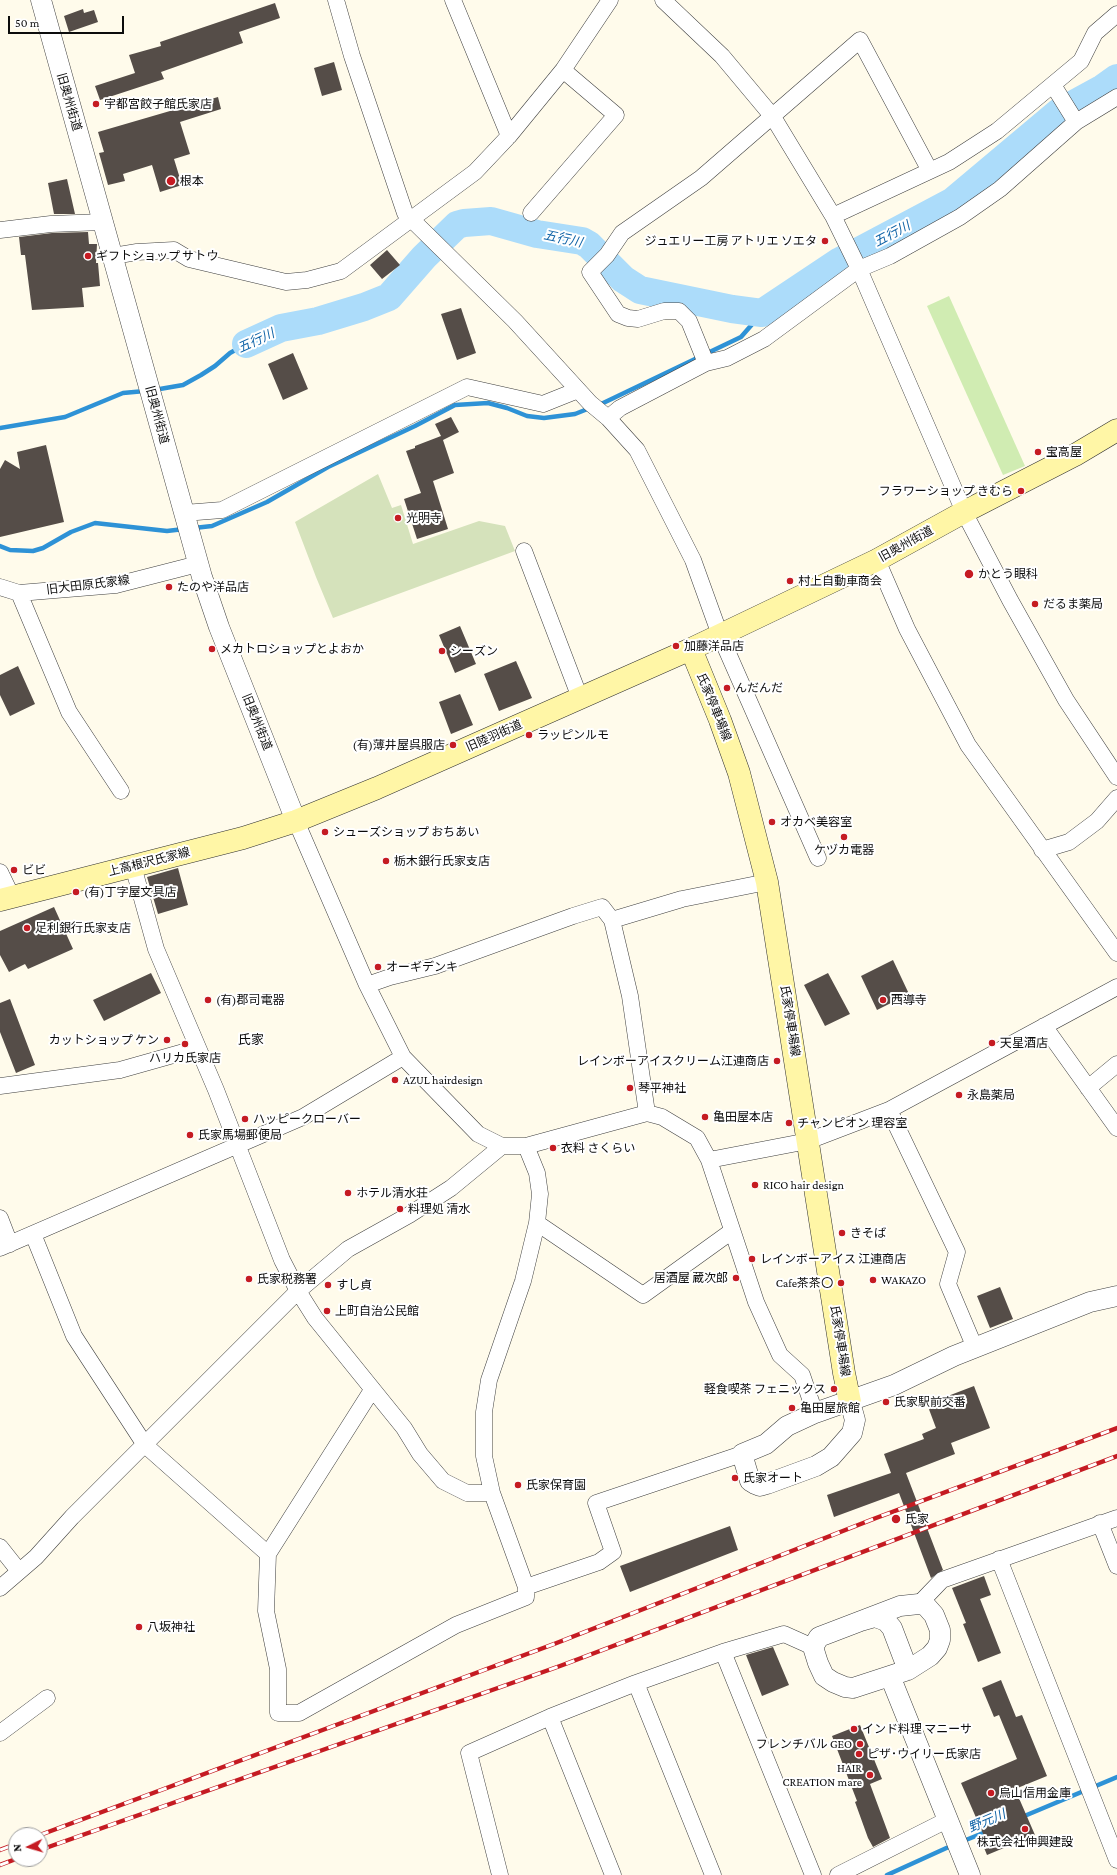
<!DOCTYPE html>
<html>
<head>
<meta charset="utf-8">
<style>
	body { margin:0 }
	#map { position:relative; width:1117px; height:1875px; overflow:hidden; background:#fffbeb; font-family:"Crimson Pro",serif }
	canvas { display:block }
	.north { position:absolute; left:8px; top:1827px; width:40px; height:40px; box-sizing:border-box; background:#fff; border:1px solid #9e9e9e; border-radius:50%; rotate:265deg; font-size:11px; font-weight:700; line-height:16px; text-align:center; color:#0c0c0c }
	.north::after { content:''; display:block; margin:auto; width:14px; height:18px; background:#c51b22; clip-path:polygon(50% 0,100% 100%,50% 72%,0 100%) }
	.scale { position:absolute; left:8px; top:16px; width:116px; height:18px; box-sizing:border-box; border:2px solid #0c0c0c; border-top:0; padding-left:5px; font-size:12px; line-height:14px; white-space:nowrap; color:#0c0c0c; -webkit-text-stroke:3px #fff; paint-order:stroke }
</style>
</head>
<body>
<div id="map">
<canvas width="1117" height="1875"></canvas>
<div class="north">N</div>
<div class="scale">50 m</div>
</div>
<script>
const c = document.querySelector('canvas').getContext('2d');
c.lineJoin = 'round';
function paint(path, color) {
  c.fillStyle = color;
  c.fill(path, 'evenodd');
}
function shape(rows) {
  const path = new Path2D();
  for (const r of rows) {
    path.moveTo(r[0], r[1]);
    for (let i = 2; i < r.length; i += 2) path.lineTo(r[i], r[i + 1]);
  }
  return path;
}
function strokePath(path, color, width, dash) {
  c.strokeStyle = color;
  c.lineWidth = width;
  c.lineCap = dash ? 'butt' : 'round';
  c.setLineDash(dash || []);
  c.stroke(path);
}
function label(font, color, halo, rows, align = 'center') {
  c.font = font + ' "Crimson Pro","Noto Sans JP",serif';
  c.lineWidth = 4;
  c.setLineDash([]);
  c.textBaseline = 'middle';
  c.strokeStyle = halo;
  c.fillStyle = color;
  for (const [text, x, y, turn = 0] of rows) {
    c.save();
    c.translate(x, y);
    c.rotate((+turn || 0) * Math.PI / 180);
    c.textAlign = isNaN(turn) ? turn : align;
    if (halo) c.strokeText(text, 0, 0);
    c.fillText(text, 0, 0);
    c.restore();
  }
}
const green = shape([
	[949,296,1025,466,1003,475,927,306]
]);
const cemetery = shape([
	[378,474,392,508,401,505,413,544,479,521,505,526,515,551,333,618,316,577,295,522]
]);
const stream = shape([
	[154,390,183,385,201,375,215,366,230,353,246,344],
	[599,405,741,337,762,313],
	[0,428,65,417,123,393,145,391],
	[194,528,212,526,267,502,328,467,415,426,455,405,488,403,507,408,527,416,544,418,575,414,590,408],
	[0,546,10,550,33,551,43,548,71,532,95,523,167,531,184,529],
	[1022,1817,1117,1777],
	[961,1842,988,1831],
	[887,1875,953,1845]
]);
const river = shape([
	[246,344,281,328,318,321,364,307,389,297,424,257,457,225,464,223,491,221,537,234,582,241,589,245,623,279,640,290,732,309,762,313,840,261,953,201,1059,112,1103,88,1117,78]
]);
const building = shape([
	[275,3,280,18,239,32,243,43,161,72,164,79,100,100,95,86,135,73,129,55,161,46,160,42],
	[83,9,84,13,94,10,98,22,69,32,64,16],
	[334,62,342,90,322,96,314,68],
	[218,97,221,109,180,122,190,154,174,159,182,185,160,192,152,165,123,174,125,181,108,185,99,153,104,152,98,132],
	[67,179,75,214,54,214,48,183],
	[88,232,89,244,97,244,96,263,98,263,100,286,82,288,84,307,32,310,25,255,21,255,19,237,52,233],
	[387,250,400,265,382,279,370,265],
	[461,308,476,353,457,360,441,314],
	[293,353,308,389,283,400,268,364],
	[451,417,459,432,443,440,454,473,433,481,448,529,417,539,404,499,421,493,406,451,415,448,415,446,441,436,435,424],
	[46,445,64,522,0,537,0,469,5,460,20,469,17,452],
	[460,626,476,664,455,673,439,635],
	[516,661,532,698,499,711,484,674],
	[18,666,35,704,10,716,0,695,0,675],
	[460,694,473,725,451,734,439,702],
	[178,868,188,905,158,914,147,877],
	[54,907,73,949,28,969,25,964,9,972,0,955,0,931],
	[893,960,909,994,877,1010,861,976],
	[151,973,161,993,104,1021,93,1000],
	[828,973,850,1014,825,1026,804,985],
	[10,999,35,1065,16,1073,0,1032,0,1003],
	[1000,1287,1013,1319,990,1328,977,1296],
	[974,1386,990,1428,951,1443,955,1454,906,1473,943,1570,931,1578,899,1493,834,1517,827,1495,891,1473,884,1454,924,1439,922,1434,936,1428,927,1404],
	[730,1526,738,1550,630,1592,620,1566],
	[984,1576,991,1595,980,1599,1001,1653,978,1662,963,1624,966,1623,952,1588],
	[773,1647,789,1685,762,1696,746,1655],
	[1001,1680,1016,1717,1022,1715,1047,1776,1015,1789,1035,1835,987,1855,980,1838,984,1836,961,1783,1017,1759,999,1715,994,1717,982,1688],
	[860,1725,882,1779,870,1784,890,1838,873,1847,868,1838,855,1802,857,1801,832,1736]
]);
const minor = shape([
	[336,0,352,56,405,213,515,321,590,403,608,418,637,450,693,560,720,635,818,858],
	[453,0,509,136],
	[663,0,722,56,773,117,833,216,949,162,997,131,1081,61,1095,33,1117,14],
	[1053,85,1076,122],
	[531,213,616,115,563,70],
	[833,216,859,269,964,512,1010,600,1066,700,1117,777],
	[0,230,51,224,103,222],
	[113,256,137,252,174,250,189,259,286,282,307,280,341,271,475,172,509,136,563,70,610,0],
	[706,363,689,321,679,311,664,311,638,319,628,318,618,314,590,272,607,255,622,233,701,178,860,40,930,171],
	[608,418,620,408,706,363,727,358,764,339,859,269,890,256,960,217,1000,189,1076,122,1117,97],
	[184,513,222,510,467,387,543,404,578,390],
	[524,551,580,698],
	[877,560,907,629,968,745,1117,953],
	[0,587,19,593,116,585,198,564],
	[19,593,69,712,121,791],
	[296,821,367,985,403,1057,478,1134,502,1146,526,1146,647,1113,662,1117,697,1138,709,1160,756,1302,780,1355,802,1375,815,1413],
	[1042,850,1069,842,1097,821,1117,798],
	[133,866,156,949,216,1090,282,1260,298,1291,315,1318,404,1428,420,1454,443,1481,467,1493,492,1493],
	[0,872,12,897],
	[612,920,682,899,767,882],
	[367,985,390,977,435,966,573,916,602,907,612,920,630,996,647,1113],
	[1044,1026,1117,1128],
	[0,1086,120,1070,198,1048],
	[1088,1088,1117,1064],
	[889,1110,957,1252,948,1284,975,1348],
	[526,1146,537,1173,540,1194,537,1223,523,1281,489,1380,484,1412,484,1456,492,1493,526,1587,599,1562,613,1552,596,1503,742,1454],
	[709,1160,808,1141,889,1110,1117,987],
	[0,1218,10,1244],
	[537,1223,643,1295,732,1231],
	[33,1234,74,1336,145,1445,268,1554],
	[0,1248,303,1117,403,1057],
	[372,1390,268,1554,266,1611,278,1669,278,1713,299,1713,456,1625,526,1597,526,1587],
	[1100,1523,1117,1566],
	[0,1547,19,1571],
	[999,1559,1117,1860],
	[0,1588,36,1557,72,1517,298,1291,348,1249,409,1215,451,1188,502,1146],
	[919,1604,942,1580,1117,1518],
	[723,1652,813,1875],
	[636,1683,713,1875],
	[550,1717,613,1875],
	[0,1733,47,1698],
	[500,1875,469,1753,550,1717,636,1683,723,1652,784,1634,813,1647],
	[838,1875,947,1820]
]);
const tertiary = shape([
	[41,0,202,577,219,627,296,821],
	[850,1402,855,1420,852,1433,831,1457,816,1466,767,1484,760,1486,755,1484,750,1481,742,1454,766,1444,787,1426,815,1413,894,1385,954,1356,1090,1302,1117,1296],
	[861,1621,875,1617,886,1621,892,1628,908,1670,853,1688,845,1687,833,1682,824,1676,818,1663,813,1647,819,1637,900,1606,919,1604,926,1606,934,1615,940,1630,940,1640,937,1648,930,1656,908,1670],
	[890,1676,970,1875]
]);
const secondary = shape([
	[691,649,720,720,739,773,767,882,844,1373,850,1402],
	[0,900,243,838,296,821,377,788,691,649,877,560,964,512,1075,455,1117,430]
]);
const rail = shape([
	[40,1835,554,1644,876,1518,1117,1428],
	[0,1850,16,1844],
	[40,1850,560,1666,1117,1456],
	[0,1865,16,1859]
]);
const markers = [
	[96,104,4,"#c51b22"],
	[171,181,5,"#c51b22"],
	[825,241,4,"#c51b22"],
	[88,256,4,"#c51b22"],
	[1038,452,4,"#c51b22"],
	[1021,491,4,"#c51b22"],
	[398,518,4,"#c51b22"],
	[969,574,5,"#c51b22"],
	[790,581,4,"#c51b22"],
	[169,587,4,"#c51b22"],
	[1035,604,4,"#c51b22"],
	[676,646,4,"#c51b22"],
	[212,649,4,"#c51b22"],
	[442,651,4,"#c51b22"],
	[727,688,4,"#c51b22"],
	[529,735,4,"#c51b22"],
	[453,745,4,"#c51b22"],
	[772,822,4,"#c51b22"],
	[325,832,4,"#c51b22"],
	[844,837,4,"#c51b22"],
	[386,861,4,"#c51b22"],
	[14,870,4,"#c51b22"],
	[76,892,4,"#c51b22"],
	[27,928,4,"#c51b22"],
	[378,967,4,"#c51b22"],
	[208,1000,4,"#c51b22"],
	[883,1000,4,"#c51b22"],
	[167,1040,4,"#c51b22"],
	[992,1043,4,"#c51b22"],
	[185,1044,4,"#c51b22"],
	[777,1061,4,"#c51b22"],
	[395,1080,4,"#c51b22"],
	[630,1088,4,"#c51b22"],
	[959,1095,4,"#c51b22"],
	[705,1117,4,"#c51b22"],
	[245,1119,4,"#c51b22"],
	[789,1123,4,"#c51b22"],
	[190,1135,4,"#c51b22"],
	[553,1148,4,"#c51b22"],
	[755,1185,4,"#c51b22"],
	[348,1193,4,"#c51b22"],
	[400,1209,4,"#c51b22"],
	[842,1233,4,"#c51b22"],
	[752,1259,4,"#c51b22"],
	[736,1278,4,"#c51b22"],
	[249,1279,4,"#c51b22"],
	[873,1280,4,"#c51b22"],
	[841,1283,4,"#c51b22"],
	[328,1285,4,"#c51b22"],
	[327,1311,4,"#c51b22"],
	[834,1389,4,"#c51b22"],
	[886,1402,4,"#c51b22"],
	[792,1408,4,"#c51b22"],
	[735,1478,4,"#c51b22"],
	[518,1485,4,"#c51b22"],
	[896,1519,5,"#c51b22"],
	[139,1627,4,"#c51b22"],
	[854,1729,4,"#c51b22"],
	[860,1744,4,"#c51b22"],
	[859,1754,4,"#c51b22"],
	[870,1775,4,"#c51b22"],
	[991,1793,4,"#c51b22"],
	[1025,1829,4,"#c51b22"]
];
const streetNames = [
	["旧奥州街道",69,102,74],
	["旧奥州街道",157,415,75],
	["旧奥州街道",906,544,-29],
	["旧大田原氏家線",88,585,-7],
	["氏家停車場線",714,707,68],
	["旧奥州街道",257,722,68],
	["旧陸羽街道",494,736,-24],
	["上高根沢氏家線",149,862,-14],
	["氏家停車場線",790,1021,81],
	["氏家停車場線",840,1341,81]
];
const poiNames = [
	["宇都宮餃子館氏家店",104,104],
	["根本",180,181],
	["ジュエリー工房 アトリエ ソエタ",817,241,"right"],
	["ギフトショップ サトウ",96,256],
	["宝高屋",1046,452],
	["フラワーショップ きむら",1013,491,"right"],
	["光明寺",406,518],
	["かとう眼科",978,574],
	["村上自動車商会",798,581],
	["たのや洋品店",177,587],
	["だるま薬局",1043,604],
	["加藤洋品店",684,646],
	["メカトロショップとよおか",220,649],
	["シーズン",450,651],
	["んだんだ",735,688],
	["ラッピンルモ",537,735],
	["(有)薄井屋呉服店",445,745,"right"],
	["オカベ美容室",780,822],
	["シューズショップ おちあい",333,832],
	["ケヅカ電器",844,850,"center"],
	["栃木銀行氏家支店",394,861],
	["ビビ",22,870],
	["(有)丁字屋文具店",84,892],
	["足利銀行氏家支店",35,928],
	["オーギデンキ",386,967],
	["(有)郡司電器",216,1000],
	["西導寺",891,1000],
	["カットショップ ケン",159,1040,"right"],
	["天星酒店",1000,1043],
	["ハリカ氏家店",185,1058,"center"],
	["レインボーアイスクリーム江連商店",769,1061,"right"],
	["AZUL hairdesign",403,1080],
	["琴平神社",638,1088],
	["永島薬局",967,1095],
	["亀田屋本店",713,1117],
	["ハッピークローバー",253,1119],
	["チャンピオン 理容室",797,1123],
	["氏家馬場郵便局",198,1135],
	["衣料 さくらい",561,1148],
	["RICO hair design",763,1185],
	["ホテル清水荘",356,1193],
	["料理処 清水",408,1209],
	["きそば",850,1233],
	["レインボーアイス 江連商店",760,1259],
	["居酒屋 蔵次郎",728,1278,"right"],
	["氏家税務署",257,1279],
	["WAKAZO",881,1280],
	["Cafe茶茶〇",833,1283,"right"],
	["すし貞",336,1285],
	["上町自治公民館",335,1311],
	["軽食喫茶 フェニックス",826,1389,"right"],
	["氏家駅前交番",894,1402],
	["亀田屋旅館",800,1408],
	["氏家オート",743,1478],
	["氏家保育園",526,1485],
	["氏家",905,1519],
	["八坂神社",147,1627],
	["インド料理 マニーサ",862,1729],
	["フレンチバル GEO",852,1744,"right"],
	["ピザ･ウイリー氏家店",867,1754],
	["HAIR",862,1768,"right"],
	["CREATION mare",862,1782,"right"],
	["烏山信用金庫",999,1793],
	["株式会社伸興建設",1025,1842,"center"]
];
const waterNames = [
	["五行川",892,234,-28],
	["五行川",563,239,12],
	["五行川",256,341,-25],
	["野元川",987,1821,-23]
];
const neighbourhoodNames = [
	["氏家",251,1040]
];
paint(green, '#d0ecb2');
paint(cemetery, '#d5e2bb');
strokePath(stream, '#2e92d6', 4.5);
strokePath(river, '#acdcfa', 28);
paint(building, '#554d48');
strokePath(minor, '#3f3f3f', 17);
strokePath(tertiary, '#3f3f3f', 21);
strokePath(secondary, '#2e2e2e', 23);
strokePath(minor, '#fff', 16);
strokePath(tertiary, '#fff', 20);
strokePath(secondary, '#fff6a6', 22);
strokePath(rail, '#c51b22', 4.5);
strokePath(rail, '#fff', 3, [9]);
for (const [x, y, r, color] of markers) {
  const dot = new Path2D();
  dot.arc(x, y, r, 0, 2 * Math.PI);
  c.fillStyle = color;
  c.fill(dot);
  strokePath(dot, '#fff', 1.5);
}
label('12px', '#0c0c0c', '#fff', streetNames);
label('12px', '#0c0c0c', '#fff', poiNames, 'left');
label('italic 13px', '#0e62a6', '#fff', waterNames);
label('13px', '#0c0c0c', '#fff', neighbourhoodNames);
</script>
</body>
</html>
